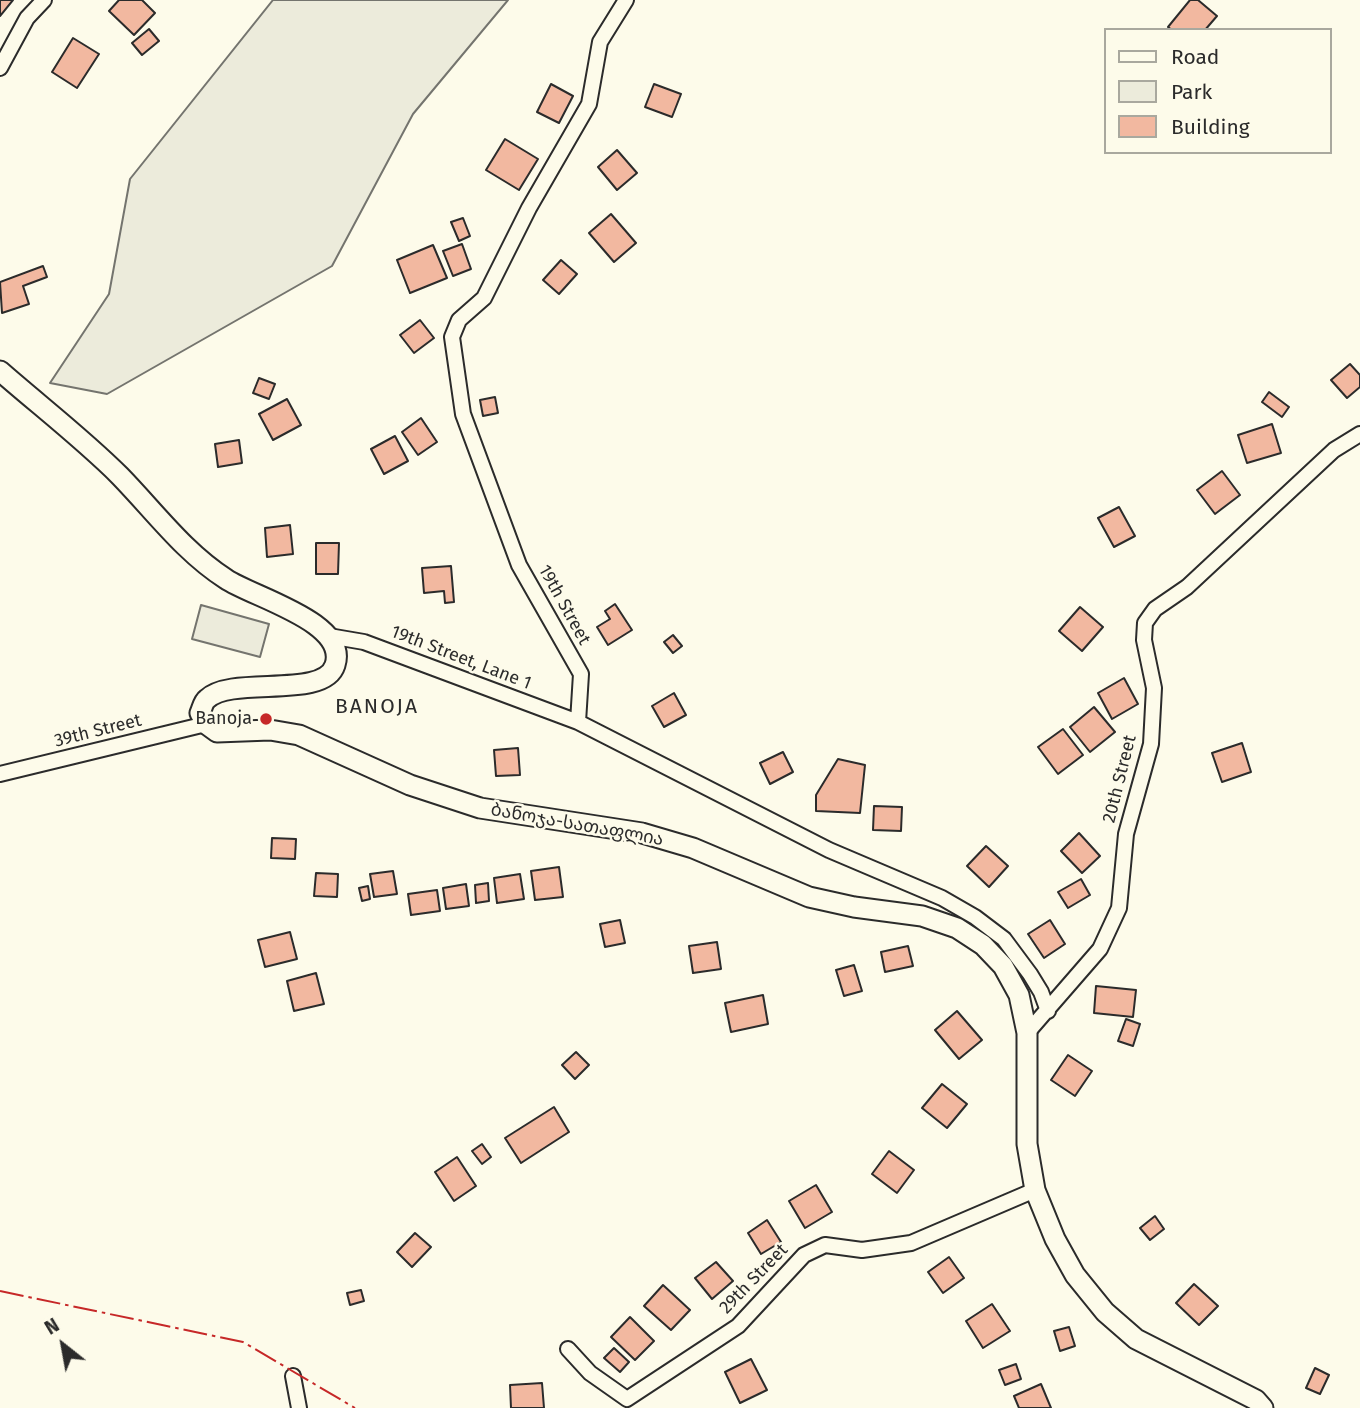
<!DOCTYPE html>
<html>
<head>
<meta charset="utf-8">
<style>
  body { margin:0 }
  #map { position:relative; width:1360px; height:1408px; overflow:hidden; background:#fdfbea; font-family:"Fira Sans",sans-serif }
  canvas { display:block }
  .legend { position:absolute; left:1104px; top:28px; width:228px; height:126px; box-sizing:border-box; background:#fdfbea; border:2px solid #a9a89e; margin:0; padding:9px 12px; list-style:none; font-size:21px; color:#2b2b2b }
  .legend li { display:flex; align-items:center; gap:14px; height:35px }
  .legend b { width:35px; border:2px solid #a9a89e }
  .north { position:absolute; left:28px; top:1310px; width:70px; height:70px; -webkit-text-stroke:5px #fdfbea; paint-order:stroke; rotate:329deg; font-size:19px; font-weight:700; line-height:28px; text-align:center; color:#2b2b2b }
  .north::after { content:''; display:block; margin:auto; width:24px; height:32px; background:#2b2b2b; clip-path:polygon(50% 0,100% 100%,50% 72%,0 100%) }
</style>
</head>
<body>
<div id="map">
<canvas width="1360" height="1408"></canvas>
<ul class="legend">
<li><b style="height:9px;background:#fdfbea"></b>Road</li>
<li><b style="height:19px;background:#ecebdb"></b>Park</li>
<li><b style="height:19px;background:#f2b8a0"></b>Building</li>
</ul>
<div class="north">N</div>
</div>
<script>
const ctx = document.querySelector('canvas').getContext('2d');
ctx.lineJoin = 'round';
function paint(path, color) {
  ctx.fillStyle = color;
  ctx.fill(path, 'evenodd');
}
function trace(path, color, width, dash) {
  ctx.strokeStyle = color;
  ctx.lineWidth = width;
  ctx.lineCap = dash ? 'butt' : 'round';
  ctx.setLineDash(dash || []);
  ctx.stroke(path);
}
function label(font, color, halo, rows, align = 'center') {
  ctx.font = font + ' "Fira Sans","Noto Sans Georgian",sans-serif';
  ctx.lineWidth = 5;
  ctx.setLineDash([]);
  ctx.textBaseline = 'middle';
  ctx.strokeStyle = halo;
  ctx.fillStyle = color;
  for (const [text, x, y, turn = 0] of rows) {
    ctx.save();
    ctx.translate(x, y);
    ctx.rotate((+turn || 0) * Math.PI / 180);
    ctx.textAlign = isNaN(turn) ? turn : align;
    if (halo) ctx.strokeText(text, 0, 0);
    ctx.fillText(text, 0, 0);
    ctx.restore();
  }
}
const green = new Path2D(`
  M273,0H508L413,114L332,266L107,394L50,383L109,294L130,179Z
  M201,605L269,624L260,657L192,639Z`);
paint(green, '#ecebdb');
trace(green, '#74746e', 2);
const building = new Path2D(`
  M0,0H13L0,16Z
  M119,0H142L155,13L134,35L109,11Z
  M1190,0H1198L1217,16L1205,30H1172L1168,27Z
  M149,29L159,41L142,55L132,43Z
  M73,38L99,54L77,88L52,72Z
  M551,84L573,96L559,123L537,112Z
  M654,84L681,94L672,117L645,107Z
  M505,139L538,159L519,190L486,170Z
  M617,150L637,173L617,190L598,167Z
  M611,214L636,243L614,262L589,233Z
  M463,218L470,236L459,241L451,222Z
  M462,244L471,269L453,276L443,251Z
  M433,245L447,278L410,293L397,260Z
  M561,260L577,274L559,294L543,280Z
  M43,266L47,277L23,286L29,304L2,313L0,282Z
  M420,320L434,338L414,353L400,335Z
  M1350,364L1360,375V387L1347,398L1331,380Z
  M259,378L275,384L269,399L253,393Z
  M1269,392L1289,407L1282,417L1262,402Z
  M495,397L498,413L483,416L480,400Z
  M287,399L301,425L273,440L259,414Z
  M421,418L437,442L418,455L402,432Z
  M1272,424L1281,453L1247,463L1238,435Z
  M395,436L408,461L384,474L371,449Z
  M239,440L242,463L218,467L215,444Z
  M1222,471L1240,495L1215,514L1197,490Z
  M1119,507L1135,536L1114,547L1098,518Z
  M290,525L293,554L267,557L265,528Z
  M316,543H339L338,574H316Z
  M451,566L454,602L445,603L444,591L424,593L422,568Z
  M615,604L632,630L608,645L597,627L610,619L605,611Z
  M1080,607L1103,627L1082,651L1059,631Z
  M673,635L682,646L673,653L664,642Z
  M1124,678L1138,704L1112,719L1098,693Z
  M674,693L686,715L664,727L652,706Z
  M1094,707L1115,732L1090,752L1070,727Z
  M1063,729L1083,755L1058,774L1038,747Z
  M1242,743L1251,772L1222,782L1212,753Z
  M518,748L520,775L496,776L494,750Z
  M783,752L793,772L770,784L760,763Z
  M838,759L865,765L860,813L816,811V795Z
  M874,806L902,807L901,831L873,830Z
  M1079,833L1100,856L1082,873L1061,851Z
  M272,838L296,839L295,859L271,858Z
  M986,846L1008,866L989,887L967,866Z
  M559,867L563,897L535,900L531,871Z
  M393,871L397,894L374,897L370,874Z
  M316,873L338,874L337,897L314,896Z
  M520,874L524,899L497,903L494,878Z
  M1081,879L1090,895L1068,908L1058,892Z
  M488,883L489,901L476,903L475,885Z
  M466,884L469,906L446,909L443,888Z
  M368,886L370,899L362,901L359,888Z
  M437,890L440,911L411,915L408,894Z
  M620,920L625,943L605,947L600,924Z
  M1050,920L1065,944L1044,958L1028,934Z
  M290,932L297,959L265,967L258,940Z
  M717,942L721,969L693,973L689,946Z
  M908,946L913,966L885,972L881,952Z
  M854,965L862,991L844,996L836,970Z
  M316,973L324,1004L294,1011L287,981Z
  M1096,986L1136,990L1133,1017L1094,1013Z
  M763,995L768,1024L731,1032L725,1003Z
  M957,1011L982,1040L959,1059L935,1030Z
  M1126,1019L1140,1024L1133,1046L1118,1041Z
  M576,1052L589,1065L575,1079L562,1065Z
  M1068,1055L1092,1071L1075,1096L1051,1080Z
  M942,1084L967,1104L947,1128L922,1108Z
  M554,1107L569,1132L521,1163L505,1138Z
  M482,1144L491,1157L482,1164L472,1151Z
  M889,1151L914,1170L897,1193L872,1174Z
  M457,1157L476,1186L454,1201L435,1172Z
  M816,1185L832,1212L805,1228L789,1201Z
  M1155,1216L1164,1229L1150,1240L1140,1228Z
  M767,1220L781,1242L761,1254L748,1233Z
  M415,1233L431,1247L412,1267L397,1252Z
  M949,1257L964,1278L943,1293L928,1272Z
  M716,1262L733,1281L712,1299L695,1278Z
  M1194,1284L1218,1306L1199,1325L1176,1303Z
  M663,1285L690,1310L671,1330L644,1306Z
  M361,1290L364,1301L350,1305L347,1293Z
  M992,1304L1010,1331L983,1348L966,1321Z
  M630,1317L654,1341L635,1360L611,1337Z
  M1069,1327L1075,1346L1060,1351L1054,1331Z
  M614,1348L629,1362L620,1372L604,1358Z
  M751,1359L767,1390L740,1403L725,1372Z
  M1016,1364L1021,1379L1005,1385L999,1370Z
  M1315,1368L1329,1375L1320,1394L1306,1388Z
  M542,1383L544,1408H511L510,1385Z
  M1041,1384L1051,1408H1019L1014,1396Z`);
paint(building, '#f2b8a0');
trace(building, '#2b2b2b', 2);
const street = new Path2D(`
  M626,0L600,42L589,104L529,208L484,298L459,320L452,337L463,414L519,565L581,674L578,722L829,850L942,898L975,917L1004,939L1030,974L1041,992L1048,1011
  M0,68L27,18L44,0
  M329,636L364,642L578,722
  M0,774L206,724
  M1027,1033L1100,949L1119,908L1126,834L1151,744L1154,688L1144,640L1145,623L1155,609L1187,587L1334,450L1360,434
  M568,1349L590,1373L627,1399L738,1326L804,1255L825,1245L862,1250L911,1243L1035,1190
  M293,1376L299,1408`);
const secondary = new Path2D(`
  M0,371C40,406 83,439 120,476C155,512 184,552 226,579C252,597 349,622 335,665C324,700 232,675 207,699C203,702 202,709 200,713L206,724L217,732L270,730L299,735L410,785L480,808L642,833L693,848L809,897L854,907L922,916L957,928L983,945L1003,966L1019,995L1027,1033V1144L1035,1190L1055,1239L1075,1275L1105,1312L1136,1339L1256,1400L1263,1408`);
trace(street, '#2b2b2b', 18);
trace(secondary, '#2b2b2b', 23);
trace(street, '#fdfbea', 14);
trace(secondary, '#fdfbea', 19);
trace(new Path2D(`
  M0,1291L243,1342L355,1408`), '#c62828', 2, [24, 5, 3.5, 5]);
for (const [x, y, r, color] of [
  [266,719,7,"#c62828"]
]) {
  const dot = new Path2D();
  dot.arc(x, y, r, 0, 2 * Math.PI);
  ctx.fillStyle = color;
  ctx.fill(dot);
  trace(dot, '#fdfbea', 2.5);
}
label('18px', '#2b2b2b', '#fdfbea', [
  ["19th Street",564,605,61],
  ["19th Street, Lane 1",461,658,21],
  ["39th Street",98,731,-14],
  ["20th Street",1120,779,-76],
  ["ბანოჯა-სათაფლია",577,825,10],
  ["29th Street",754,1279,-46]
]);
label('18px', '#2b2b2b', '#fdfbea', [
  ["Banoja",252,719]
], 'right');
ctx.letterSpacing = '2px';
label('21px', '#2b2b2b', '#fdfbea', [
  ["BANOJA",377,707]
]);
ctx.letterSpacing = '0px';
</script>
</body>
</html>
